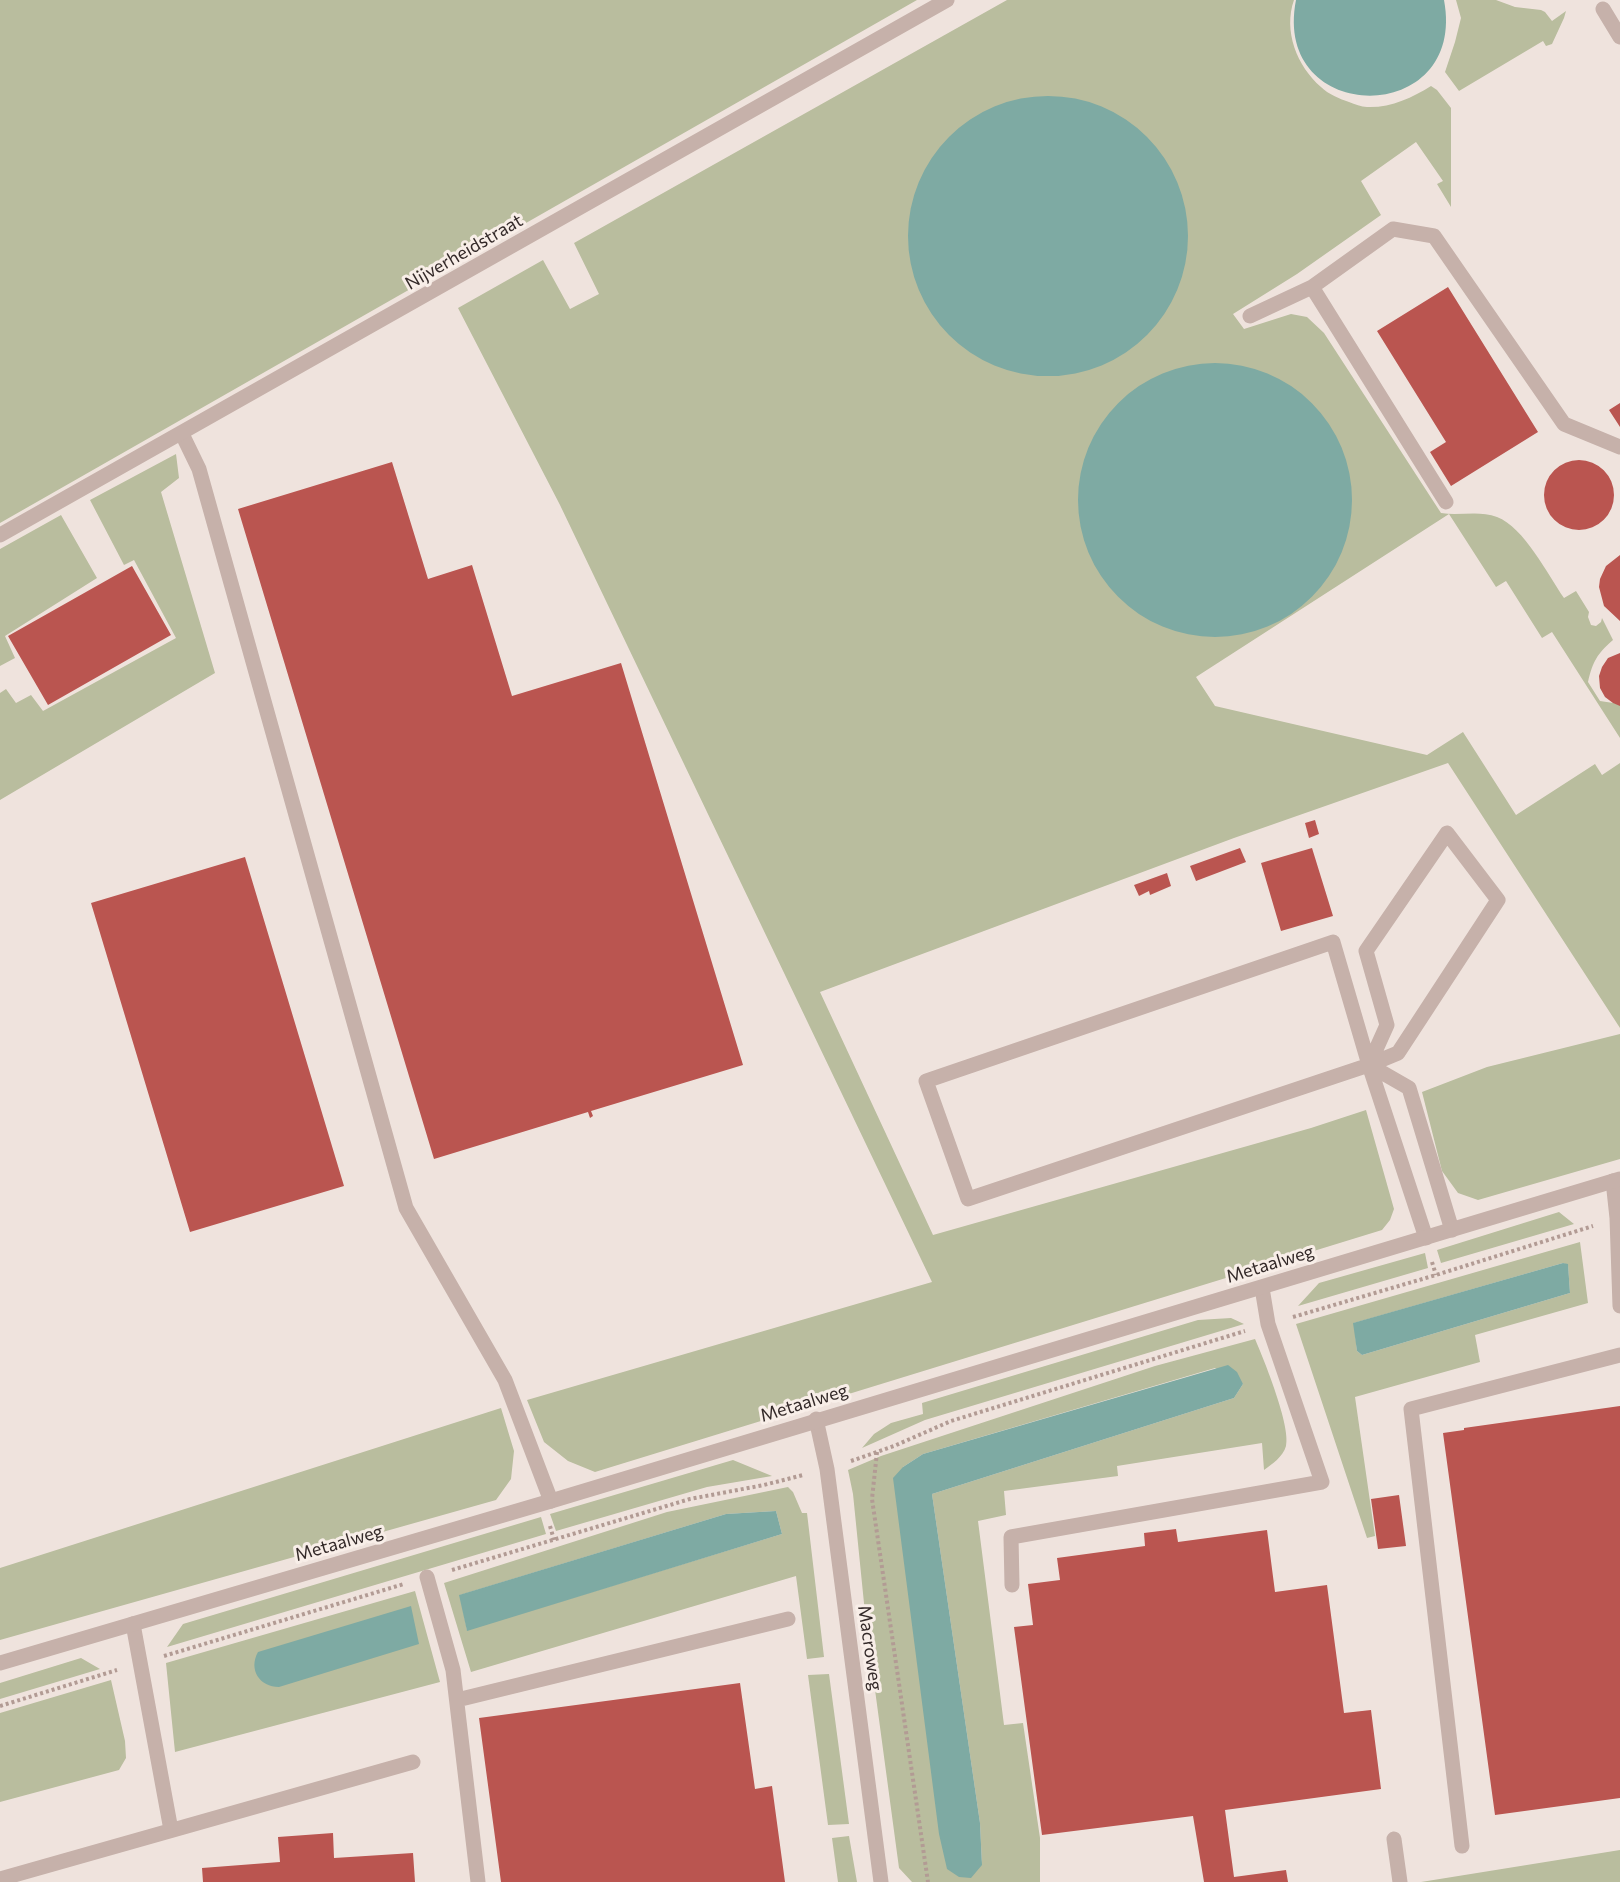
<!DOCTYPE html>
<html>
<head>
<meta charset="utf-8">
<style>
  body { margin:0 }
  canvas { display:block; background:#efe3dd }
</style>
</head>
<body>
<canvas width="1620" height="1882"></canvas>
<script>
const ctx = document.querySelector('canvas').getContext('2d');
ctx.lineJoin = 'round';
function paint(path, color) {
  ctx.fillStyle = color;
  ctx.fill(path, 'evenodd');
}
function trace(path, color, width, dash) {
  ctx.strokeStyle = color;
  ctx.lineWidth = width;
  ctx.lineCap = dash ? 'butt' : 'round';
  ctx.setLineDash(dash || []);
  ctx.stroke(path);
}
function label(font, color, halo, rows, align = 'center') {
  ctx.font = font + ' Commissioner,sans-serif';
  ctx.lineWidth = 6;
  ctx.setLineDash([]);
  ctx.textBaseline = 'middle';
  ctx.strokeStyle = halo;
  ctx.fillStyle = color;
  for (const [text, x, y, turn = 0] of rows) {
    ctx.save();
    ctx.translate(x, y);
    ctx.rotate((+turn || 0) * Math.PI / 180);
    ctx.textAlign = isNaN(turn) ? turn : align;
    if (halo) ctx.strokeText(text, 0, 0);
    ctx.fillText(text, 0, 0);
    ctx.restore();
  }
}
paint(new Path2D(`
  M0,0H917L0,523Z
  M1007,0H1294C1283,31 1297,66 1321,87C1328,94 1340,99 1349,102C1355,104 1361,107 1367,107C1390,108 1412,98 1431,86L1437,90L1451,108V207L1437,184L1443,181L1416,142L1361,181L1381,215L1297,274L1233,314L1244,329L1291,314L1307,317L1324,333L1441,513C1460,516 1479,510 1497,517C1524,527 1548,575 1564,598L1576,591L1589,612L1588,617L1591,625L1596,626L1601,622L1602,618L1613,640C1597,654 1593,661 1588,682L1600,701L1620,704V738L1552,632L1542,638L1506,581L1496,587L1449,514L1196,677L1215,706L1427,755L1463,732L1516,815L1595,764L1602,775L1620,763V1028L1448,763L1234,838L820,992L933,1235L1311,1128L1366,1110L1394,1209L1390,1220L1382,1230L595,1472L568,1461L544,1442L527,1400L932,1282L560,505L458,308L543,260L570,309L599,294L574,243Z
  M1456,0H1496L1515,7L1541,10L1545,12L1552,21L1566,11L1564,18L1552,44L1546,46L1543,41L1459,91L1445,72L1455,42L1461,18Z
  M176,454L179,478L161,492L215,673L0,800V693L6,689L16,703L31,695L43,711L176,638L134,560L124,565L90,500Z
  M61,515L97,578L5,636L15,658L0,666V549Z
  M1620,1034V1159L1478,1200L1458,1193L1442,1171L1422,1092L1487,1067Z
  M1559,1212L1574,1224L1441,1263L1437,1250Z
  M1580,1242L1588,1303L1475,1335L1480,1362L1355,1397L1375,1536L1367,1538L1296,1324ZM1563,1263L1568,1265L1570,1293L1362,1355L1357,1351L1354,1323Z
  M1425,1253L1428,1268L1298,1306L1319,1283Z
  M1231,1318L1244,1324L925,1420L862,1448L874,1434L891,1423L923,1414L922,1403L1198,1320Z
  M1255,1339C1264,1360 1291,1426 1286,1446C1283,1457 1272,1464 1264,1470L1262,1443L1117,1466L1118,1476L1004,1491L1006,1515L978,1521L1004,1725L1023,1723L1040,1838V1882H912L899,1868L866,1623L853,1494L848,1470L881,1456L1155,1366ZM1215,1368L1243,1384L1234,1398L932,1494L980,1823L982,1865L903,1467L923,1454Z
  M501,1408L514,1451L511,1479L496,1500L0,1640V1568Z
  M733,1460L772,1476L707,1487L556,1531L550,1514Z
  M788,1487L793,1492L802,1513H807L824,1657L807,1659L796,1576L471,1672L444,1583L667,1512ZM776,1511L782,1534L467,1630L460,1595L726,1514Z
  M541,1517L546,1534L167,1647L183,1624Z
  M415,1591L440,1682L175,1752L166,1663Z
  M81,1658L100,1669L0,1699V1683Z
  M829,1674L849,1824L828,1825L808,1675Z
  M111,1680L125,1741L126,1758L119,1770L0,1802V1713Z
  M849,1836L857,1882H838L832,1838Z
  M1620,1850V1882H1421Z`), '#b9bd9e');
paint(new Path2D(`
  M1296,0H1444C1468,128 1271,127 1296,0Z
  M908 236a140 140 0 1 1 280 0a140 140 0 1 1-280 0Z
  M1078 500a137 137 0 1 1 274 0a137 137 0 1 1-274 0Z
  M1563,1263L1568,1264L1570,1293L1362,1355L1357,1351L1353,1323Z
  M1228,1365L1237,1372L1243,1384L1234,1398L932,1494L980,1823L982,1865L971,1878L959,1877L947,1869L939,1834L893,1478L903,1467L923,1454Z
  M776,1511L782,1534L467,1631L459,1595L726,1514Z
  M411,1606L419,1644L279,1687C260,1687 248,1670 258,1652Z`), '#7eaaa3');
paint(new Path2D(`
  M1448,287L1538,432L1451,486L1430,452L1446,442L1377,331Z
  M1620,403V427L1609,410Z
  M1544 495a35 35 0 1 1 70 0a35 35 0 1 1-70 0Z
  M392,462L428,579L472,565L512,696L621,663L743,1065L591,1111L593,1116L590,1118L588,1112L434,1159L238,509Z
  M1620,555V621L1604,606L1599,587L1600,579L1606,566Z
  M132,566L171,635L48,705L8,636Z
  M1620,653V706L1613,703L1605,697L1600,688L1599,676L1602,667L1608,658Z
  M1315,820L1319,834L1309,838L1305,823Z
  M1240,848L1246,862L1196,881L1190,866Z
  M1312,848L1333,916L1281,931L1261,863Z
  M245,857L344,1186L190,1232L91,903Z
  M1167,873L1171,886L1150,895L1149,891L1139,896L1134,885Z
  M1620,1406V1798L1495,1815L1443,1433L1464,1430V1428Z
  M1399,1495L1406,1546L1378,1549L1371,1499Z
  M1176,1529L1178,1542L1267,1530L1275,1592L1327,1585L1344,1713L1371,1710L1381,1789L1225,1810L1234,1877L1286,1870L1288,1882H1204L1193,1816L1042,1835L1014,1627L1033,1625L1028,1584L1060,1580L1057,1558L1145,1546L1144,1533Z
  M740,1683L755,1789L772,1786L785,1882H501L479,1718Z
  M333,1833L334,1858L413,1853L415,1882H203L202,1868L280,1862L278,1837Z`), '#ba5550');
trace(new Path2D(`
  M1432,1262L1436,1275
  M1293,1317L1436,1275L1593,1226
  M877,1452L872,1499L928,1882
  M851,1461L894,1446L951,1421L1245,1331
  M550,1526L554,1540
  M452,1570L690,1499L764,1485L803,1475
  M164,1656L404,1584
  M0,1706L117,1670`), '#b29b94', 4, [3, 3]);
trace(new Path2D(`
  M1603,9L1620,37
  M1250,316L1312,287
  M182,434L199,469L406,1208L505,1380L551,1501
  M1446,502L1312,287L1393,229L1434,236L1564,424L1620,447
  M1333,942L1369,1065L968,1199L926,1081Z
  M1369,1065L1398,1053L1498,900L1447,833L1366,951L1387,1025L1369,1065L1426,1238
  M1369,1065L1409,1088L1452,1230
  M1613,1181L1617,1218L1620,1306
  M427,1577L453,1670L478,1882
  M1012,1585L1011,1537L1322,1482L1268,1324L1262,1288
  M133,1624L171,1830
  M457,1700L788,1619
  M1394,1839L1400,1882
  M1462,1846L1411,1409L1620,1355
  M0,1879L413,1762`), '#c6b1aa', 15);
trace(new Path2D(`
  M0,535L947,0
  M816,1419L827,1469L881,1882`), '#c6b1aa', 15);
trace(new Path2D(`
  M0,1663L551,1501L1620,1179`), '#c6b1aa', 15);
label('18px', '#342a29', '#f8eee8', [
  ["Nijverheidstraat",464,252,-30],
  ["Metaalweg",1270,1264,-17],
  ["Metaalweg",804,1403,-17],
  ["Metaalweg",339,1543,-16],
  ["Macroweg",870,1648,82]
]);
</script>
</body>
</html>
